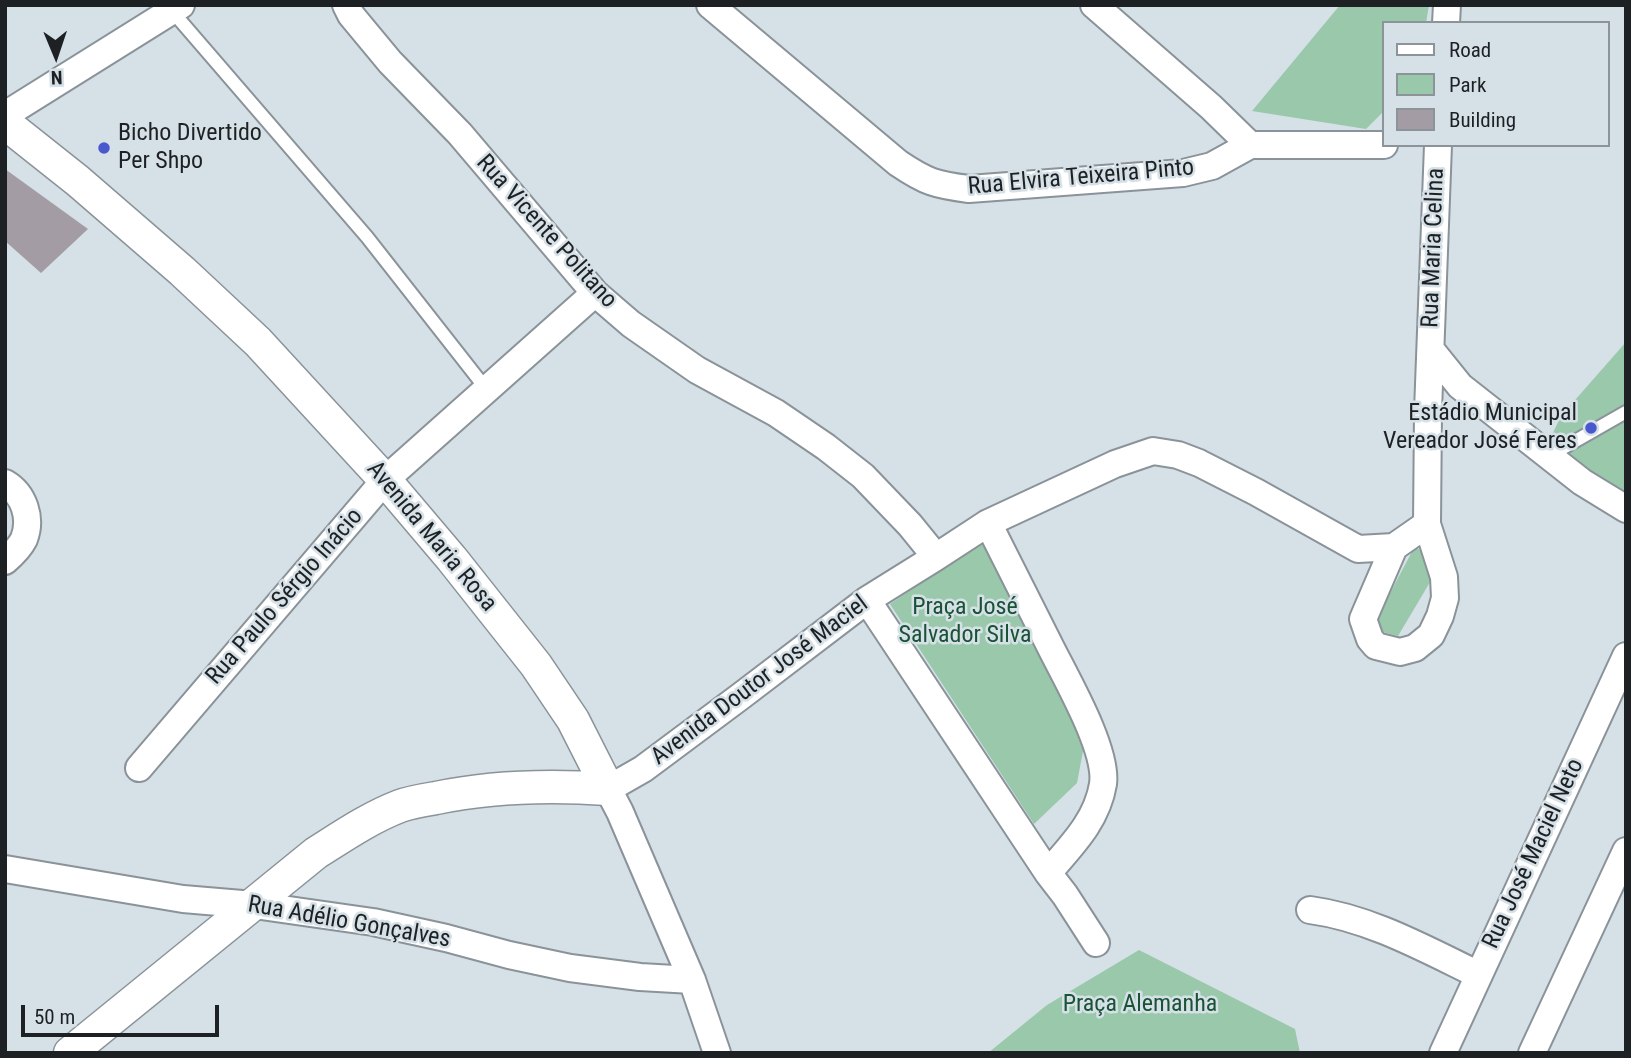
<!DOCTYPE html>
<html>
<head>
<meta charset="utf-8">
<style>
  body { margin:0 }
  #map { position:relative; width:1631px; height:1058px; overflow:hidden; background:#d6e0e7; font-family:"Roboto Condensed",sans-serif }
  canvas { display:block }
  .frame { position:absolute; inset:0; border:7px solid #1d2123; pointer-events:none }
  .legend { position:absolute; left:1382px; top:21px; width:228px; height:126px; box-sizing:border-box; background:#d6e0e7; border:2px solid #8c9499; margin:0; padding:9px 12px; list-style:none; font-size:21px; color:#1d2123 }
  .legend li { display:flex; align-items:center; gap:14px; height:35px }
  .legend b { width:35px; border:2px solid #8c9499 }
  .north { position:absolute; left:21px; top:21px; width:70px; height:70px; -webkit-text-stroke:5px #d6e0e7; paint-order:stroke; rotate:178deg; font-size:19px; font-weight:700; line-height:28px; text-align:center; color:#1d2123 }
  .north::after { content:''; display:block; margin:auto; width:24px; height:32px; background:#1d2123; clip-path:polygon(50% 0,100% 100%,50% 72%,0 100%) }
  .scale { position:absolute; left:21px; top:1005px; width:198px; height:32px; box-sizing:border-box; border:4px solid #1d2123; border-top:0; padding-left:9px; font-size:21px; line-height:24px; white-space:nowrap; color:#1d2123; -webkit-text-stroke:5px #d6e0e7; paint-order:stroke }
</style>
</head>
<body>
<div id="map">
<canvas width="1631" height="1058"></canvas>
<div class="frame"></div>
<ul class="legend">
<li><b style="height:9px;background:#fff"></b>Road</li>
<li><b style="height:19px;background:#99c8ab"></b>Park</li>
<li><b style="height:19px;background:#a49ca4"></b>Building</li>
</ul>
<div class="north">N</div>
<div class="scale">50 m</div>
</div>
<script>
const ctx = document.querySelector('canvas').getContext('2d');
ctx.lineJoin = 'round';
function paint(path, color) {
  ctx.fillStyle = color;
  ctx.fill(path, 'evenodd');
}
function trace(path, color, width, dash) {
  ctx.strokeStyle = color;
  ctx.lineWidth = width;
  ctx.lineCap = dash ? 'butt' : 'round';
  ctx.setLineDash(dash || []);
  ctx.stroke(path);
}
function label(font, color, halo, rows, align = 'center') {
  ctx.font = font + ' "Roboto Condensed",sans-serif';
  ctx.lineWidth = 5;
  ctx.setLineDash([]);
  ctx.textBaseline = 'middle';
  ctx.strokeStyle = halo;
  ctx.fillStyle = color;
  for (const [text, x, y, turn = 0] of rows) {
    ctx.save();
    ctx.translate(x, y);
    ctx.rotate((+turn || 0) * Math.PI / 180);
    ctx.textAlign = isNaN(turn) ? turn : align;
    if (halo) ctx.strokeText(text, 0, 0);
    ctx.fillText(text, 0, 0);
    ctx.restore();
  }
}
paint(new Path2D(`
  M1340,5H1429L1426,23H1384V111L1366,129L1252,111Z
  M1626,342V502L1550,439L1561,416Z
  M982,542L1086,735L1077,783L1034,824L890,604Z
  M1415,546L1439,567L1398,636L1371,629Z
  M1139,950L1295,1029L1300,1053H988L1047,1005Z`), '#99c8ab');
paint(new Path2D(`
  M5,169L88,229L41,273L5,241Z`), '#a49ca4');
const service = new Path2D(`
  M172,11L367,237L487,390
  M1549,456L1626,412`);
const minor = new Path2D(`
  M346,5L351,15L390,62L460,134L595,293L631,324L697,370L776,413L826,447L863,476L910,525L936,557
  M710,5L898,163C926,182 936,185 969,189L1183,173L1212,166L1250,145H1384
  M1094,5L1211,107L1250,145
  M1446,23L1447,5
  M5,115L181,5
  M1431,350L1460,386L1582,482L1626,509
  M5,483C24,494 32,518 24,539C20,547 12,555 5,561
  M988,523C1008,562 1028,602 1048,642C1064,675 1108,749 1103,784C1097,821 1071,846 1048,873
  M1394,547L1363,619L1370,639L1376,646L1400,652L1415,648L1431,635L1440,616L1445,598L1444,577L1427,524
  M867,600L1048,873L1065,895L1096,943
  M139,768L385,480L595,293
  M5,869L183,899L254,905L373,922L446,938L509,955L570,968L640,977L692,980
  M1310,910C1370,918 1425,949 1479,975
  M717,1053L692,980L620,812L608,789L643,769L741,696L867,600L936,557L988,523L1115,464L1153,451L1178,455L1199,463L1256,492L1358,549L1394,547L1427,524L1428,411L1438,145
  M1443,1053L1626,656
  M1532,1053L1626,851`);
const tertiary = new Path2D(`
  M5,123L78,181L182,271L258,342L385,480L452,559L536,665L573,720L608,789
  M70,1053L316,853C343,836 369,818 400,806C411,802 424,800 436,798C493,786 550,785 608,789`);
trace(service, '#8a9399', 16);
trace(minor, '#8a9399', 30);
trace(tertiary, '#8a9399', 35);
trace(service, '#fff', 12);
trace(minor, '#fff', 26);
trace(tertiary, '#fff', 32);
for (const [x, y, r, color] of [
  [104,148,7,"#4859cd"],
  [1591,428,7,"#4859cd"]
]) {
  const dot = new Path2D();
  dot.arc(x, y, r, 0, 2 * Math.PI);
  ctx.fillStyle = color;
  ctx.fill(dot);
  trace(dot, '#d6e0e7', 2.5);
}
label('24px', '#1d2123', '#d6e0e7', [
  ["Bicho Divertido",118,134],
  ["Per Shpo",118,162],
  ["Estádio Municipal",1577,414,"right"],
  ["Vereador José Feres",1577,442,"right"]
], 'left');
label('24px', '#1d2123', '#d6e0e7', [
  ["Rua Elvira Teixeira Pinto",1081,178,-5],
  ["Rua Vicente Politano",546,232,48],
  ["Rua Maria Celina",1434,248,-88],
  ["Avenida Maria Rosa",431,537,50],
  ["Rua Paulo Sérgio Inácio",285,597,-49],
  ["Avenida Doutor José Maciel",760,681,-37],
  ["Rua José Maciel Neto",1534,854,-65],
  ["Rua Adélio Gonçalves",349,923,10]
]);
label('24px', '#1a5235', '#d6e0e7', [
  ["Praça José",965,608],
  ["Salvador Silva",965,636],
  ["Praça Alemanha",1140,1005]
]);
</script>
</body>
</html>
